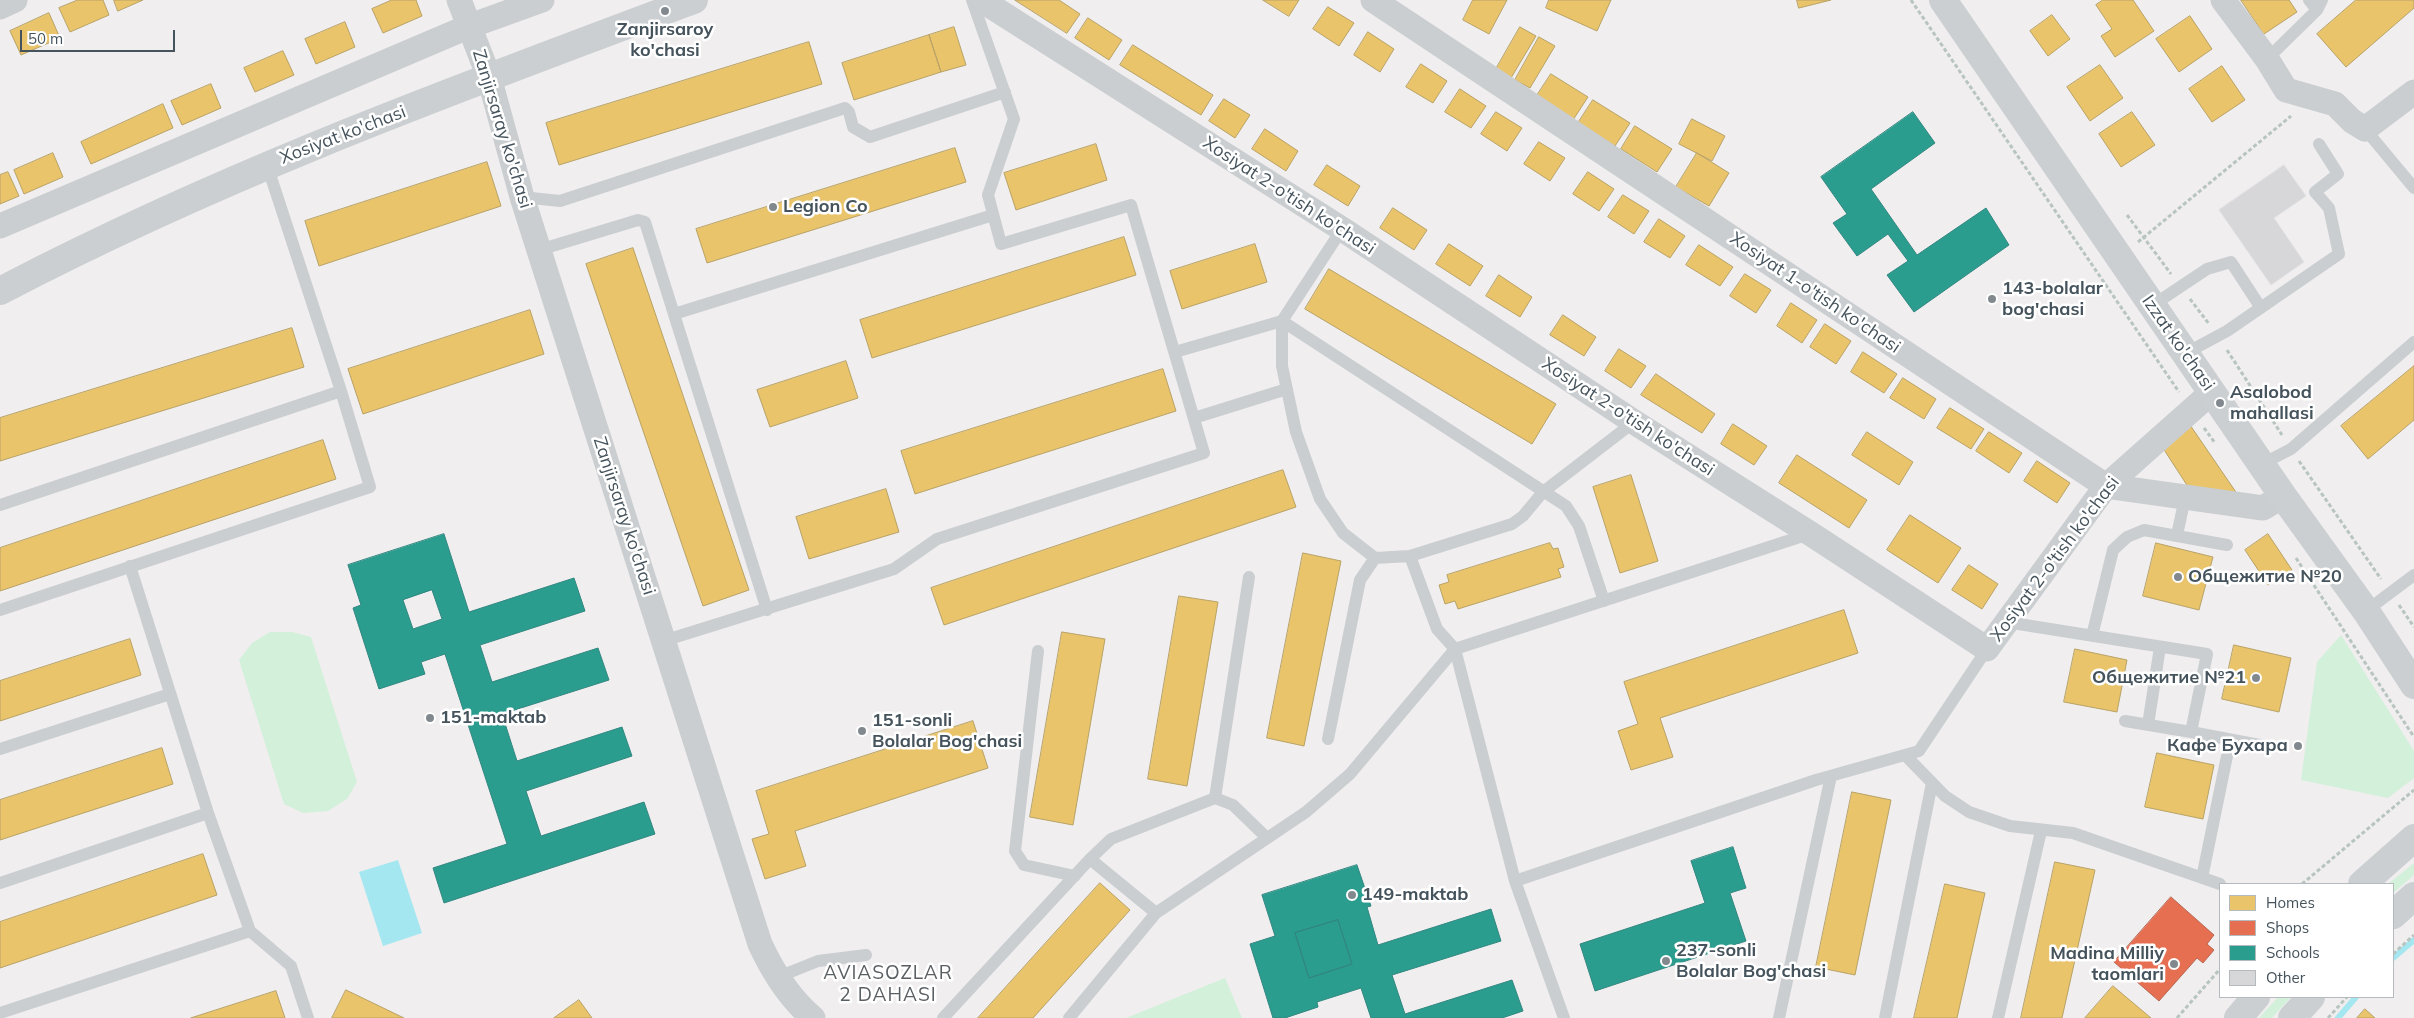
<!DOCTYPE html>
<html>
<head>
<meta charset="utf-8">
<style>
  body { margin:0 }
  #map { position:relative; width:2414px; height:1018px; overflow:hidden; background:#f0eeef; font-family:Mulish,sans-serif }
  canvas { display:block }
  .legend { position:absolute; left:2219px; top:883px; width:175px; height:115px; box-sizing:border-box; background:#fff; border:1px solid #b5babe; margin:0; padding:6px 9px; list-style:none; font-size:15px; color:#45535c }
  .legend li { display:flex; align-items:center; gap:10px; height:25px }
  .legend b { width:25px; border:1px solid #b5babe }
  .scale { position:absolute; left:20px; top:30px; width:155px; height:22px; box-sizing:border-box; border:2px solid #45535c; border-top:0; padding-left:6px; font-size:15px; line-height:18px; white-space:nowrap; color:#45535c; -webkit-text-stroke:4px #fff; paint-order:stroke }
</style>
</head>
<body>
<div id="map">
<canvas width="2414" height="1018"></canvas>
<ul class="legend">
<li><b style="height:14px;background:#e9c46a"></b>Homes</li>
<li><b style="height:14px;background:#e76f51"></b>Shops</li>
<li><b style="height:14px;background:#2a9d8f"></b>Schools</li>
<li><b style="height:14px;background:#d7d7d9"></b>Other</li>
</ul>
<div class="scale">50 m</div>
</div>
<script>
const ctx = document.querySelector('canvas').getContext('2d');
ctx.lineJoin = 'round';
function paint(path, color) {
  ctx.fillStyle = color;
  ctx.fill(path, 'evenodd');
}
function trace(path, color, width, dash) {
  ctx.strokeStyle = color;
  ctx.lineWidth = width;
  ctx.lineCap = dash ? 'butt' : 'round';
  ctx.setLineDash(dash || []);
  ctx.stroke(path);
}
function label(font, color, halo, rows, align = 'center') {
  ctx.font = font + ' Mulish,sans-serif';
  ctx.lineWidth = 5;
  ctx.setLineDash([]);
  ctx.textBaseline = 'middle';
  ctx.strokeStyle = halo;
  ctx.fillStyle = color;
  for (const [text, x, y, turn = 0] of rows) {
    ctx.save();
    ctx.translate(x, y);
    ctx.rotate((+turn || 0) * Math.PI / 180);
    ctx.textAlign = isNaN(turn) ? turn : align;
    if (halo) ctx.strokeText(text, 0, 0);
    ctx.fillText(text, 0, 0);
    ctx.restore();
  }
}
paint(new Path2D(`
  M270,632H292L311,637L357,782L347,799L328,811L303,813L284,804L239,660L252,643Z
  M2341,635L2414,751V778L2388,798L2301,780L2317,662Z
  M2414,863V875L2393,893V884H2388Z
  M1225,978L1242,1018H1126Z
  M2278,997H2291L2272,1018H2259Z`), '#d2f0da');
paint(new Path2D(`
  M398,860L422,933L383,946L359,872Z`), '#a5e7f0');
const homes = new Path2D(`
  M78,0H103L109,15L70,32L59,8Z
  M114,0H143L118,11Z
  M392,0H416L422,16L383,33L372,9Z
  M1015,0H1059L1080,14L1067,33Z
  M1263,0H1299L1289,16Z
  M1473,0H1507L1489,34L1463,20Z
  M1549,0H1611L1597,31L1546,8Z
  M1797,0H1831L1799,8Z
  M2103,0H2133L2154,31L2115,57L2101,36L2112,29L2096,5Z
  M2241,0H2289L2297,12L2264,34Z
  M2356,0H2414V8L2346,67L2317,34Z
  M1328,7L1354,23L1339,46L1313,29Z
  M49,13L60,38L21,55L10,31Z
  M2052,15L2070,39L2048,56L2030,31Z
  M2190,16L2212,49L2179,72L2156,39Z
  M1088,18L1122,40L1109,60L1075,38Z
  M345,22L355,47L316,64L305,39Z
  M954,27L966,65L941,72L929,35Z
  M1520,27L1536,36L1511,78L1496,69Z
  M1368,32L1394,49L1380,72L1354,55Z
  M929,35L941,72L854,100L842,63Z
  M1539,37L1555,46L1530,88L1515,80Z
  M809,42L822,84L559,165L546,123Z
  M1133,45L1213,95L1201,115L1120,65Z
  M283,51L294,75L255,92L244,68Z
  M1421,64L1447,81L1433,103L1406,87Z
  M2100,65L2123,98L2090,121L2067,87Z
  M2222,66L2245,100L2212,122L2189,89Z
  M1551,74L1588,97L1573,120L1536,97Z
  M211,84L221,108L182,125L171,101Z
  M1460,89L1486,106L1471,128L1445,112Z
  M1224,99L1250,115L1235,138L1209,121Z
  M1593,100L1630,123L1615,146L1578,123Z
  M163,104L173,128L91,164L81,142Z
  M1496,112L1522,128L1507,151L1481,134Z
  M2132,112L2155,145L2121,167L2099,134Z
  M1692,119L1725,136L1712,161L1679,144Z
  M1635,126L1672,149L1657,172L1621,149Z
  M1265,129L1298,151L1286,171L1252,149Z
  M1539,142L1565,158L1550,181L1524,164Z
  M1096,144L1107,180L1016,210L1004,173Z
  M955,148L966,182L707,263L696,229Z
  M53,153L63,177L24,194L14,170Z
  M1697,153L1729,173L1709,206L1676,187Z
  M487,162L501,206L319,266L305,221Z
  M1327,165L1360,186L1348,206L1314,185Z
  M8,172L19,196L0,204V175Z
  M1588,172L1614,189L1599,211L1573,194Z
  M1623,195L1649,211L1634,234L1608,217Z
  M1393,208L1427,230L1414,250L1380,228Z
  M1659,219L1685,236L1670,258L1644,242Z
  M1124,237L1136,275L872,358L860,320Z
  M1255,244L1267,282L1182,309L1170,271Z
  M1449,244L1483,266L1470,286L1436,264Z
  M1699,245L1733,267L1720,286L1686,265Z
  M633,248L749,590L703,606L586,264Z
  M1329,269L1556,404L1532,444L1305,309Z
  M1745,274L1771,290L1756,313L1730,296Z
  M1499,275L1532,297L1520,317L1486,296Z
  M1791,303L1817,320L1802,343L1777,326Z
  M530,310L544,354L363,414L348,369Z
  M1563,315L1596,337L1584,356L1550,335Z
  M1825,324L1851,341L1836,364L1810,347Z
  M292,328L304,367L0,461V418Z
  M1619,349L1646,366L1631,388L1605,371Z
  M1863,352L1897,374L1884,393L1851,372Z
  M846,361L858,398L770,427L757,390Z
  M2414,366V420L2368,459L2341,426Z
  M1163,369L1176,411L915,494L901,451Z
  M1656,374L1715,414L1702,433L1641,395Z
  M1903,378L1936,399L1924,419L1890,398Z
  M1950,408L1984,429L1971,449L1937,428Z
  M2188,422L2240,498L2194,496L2159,442Z
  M1733,424L1767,446L1754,465L1721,444Z
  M1867,432L1913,462L1899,485L1852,455Z
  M1989,432L2022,453L2009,473L1976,451Z
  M323,440L336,479L0,591V548Z
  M1797,455L1867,500L1849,528L1779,483Z
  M2037,461L2070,483L2057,503L2024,481Z
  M1283,470L1296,507L944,625L931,588Z
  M1631,475L1658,561L1620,573L1593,487Z
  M886,489L899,532L809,559L796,517Z
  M1910,515L1961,548L1938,583L1887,550Z
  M2268,534L2292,570L2268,585L2245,550Z
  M1550,543L1553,549L1558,548L1564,567L1558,569L1561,577L1458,609L1455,601L1445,604L1439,585L1449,582L1447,575Z
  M2156,543L2213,557L2199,610L2143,596Z
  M1303,553L1341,561L1304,746L1267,738Z
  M1969,565L1998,584L1982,609L1952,590Z
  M1179,596L1218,602L1187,786L1148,779Z
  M1844,610L1858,653L1660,718L1673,757L1631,770L1618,731L1638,724L1624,682Z
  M1062,632L1105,639L1073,825L1030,817Z
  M130,639L141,675L0,721V681Z
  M2234,645L2291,658L2279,712L2222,699Z
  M2075,649L2127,660L2117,712L2064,702Z
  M973,721L988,768L795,831L806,866L765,879L752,839L769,834L756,791Z
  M162,748L173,784L0,840V800Z
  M2157,753L2214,765L2203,819L2145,807Z
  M1852,792L1891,800L1855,975L1816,967Z
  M203,854L217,895L0,968V922Z
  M2055,862L2095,870L2062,1018H2021Z
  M1100,883L1130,910L1033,1018H978Z
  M1945,884L1985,893L1957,1018H1914Z
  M2113,986L2151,1018H2085Z
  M346,990L404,1018H332Z
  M276,991L285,1018H191Z
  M579,1000L592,1018H554Z
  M2365,1009L2375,1018H2357Z`);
paint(homes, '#e9c46a');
trace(homes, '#b8a266', 1);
const shops = new Path2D(`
  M2171,897L2214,935L2207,944L2214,950L2203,963L2197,958L2159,1001L2114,962Z`);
paint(shops, '#e76f51');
trace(shops, '#b66754', 1);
const schools = new Path2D(`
  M1913,112L1935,143L1871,189L1917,255L1986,208L2009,245L1914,312L1887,275L1908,261L1888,234L1857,256L1833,223L1847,214L1821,177Z
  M444,534L469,612L574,578L585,611L480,645L492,682L598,648L609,680L502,714L517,761L622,727L632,756L526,791L541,836L644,802L655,834L444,903L433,868L507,844L445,654L421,662L425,674L379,689L353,608L361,605L348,565ZM432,590L442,619L413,629L403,600Z
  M1733,847L1746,888L1730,893L1746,941L1595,991L1580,944L1705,903L1691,861Z
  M1357,865L1371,906L1367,907L1378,945L1491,909L1501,941L1392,975L1405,1014L1512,980L1523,1011L1502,1018H1371L1361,988L1317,1002L1318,1007L1285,1018H1273L1250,944L1275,936L1262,895ZM1338,920L1352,964L1309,978L1295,933Z
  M1338,920L1352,964L1309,978L1295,933Z`);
paint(schools, '#2a9d8f');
trace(schools, '#328780', 1);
trace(new Path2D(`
  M2393,958L2414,940
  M2338,1018L2356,997`), '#a5e7f0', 6);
const building = new Path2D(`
  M2284,165L2306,196L2274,218L2304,262L2271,285L2219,210Z`);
paint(building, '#d7d7d9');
trace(building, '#e1e0e2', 1);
trace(new Path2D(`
  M1911,0L2179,392
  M2127,215L2171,274
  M2138,242L2291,116
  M2190,299L2209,324
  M2227,350L2282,435
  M2204,428L2215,443
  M2299,461L2381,579
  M2296,558L2414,737
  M2399,605L2414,627
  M2302,884L2414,790
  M2393,954L2414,935
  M2177,1018L2220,969
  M2328,1018L2347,997`), '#b7c4bf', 3, [4, 2.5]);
trace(new Path2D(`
  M2309,0L2317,10
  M2267,59L2317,10L2322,0
  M2365,129L2414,188
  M522,197L560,201L845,108L849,112L853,127L870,137L1005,92
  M1342,229L1282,321V366L1296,432L1320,499L1343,533L1375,558
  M539,250L638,220L645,222L767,610
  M2153,305L2207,269L2231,262L2261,308
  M674,314L993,215
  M1175,352L1282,321L1566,506L1579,526L1604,601
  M2186,353L2227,331L2339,254L2329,208L2315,192L2338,174L2319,144
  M1194,418L1287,389
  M2262,464L2291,449L2414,342
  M0,505L341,391L267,165
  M2177,535L2185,498
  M130,566L208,813L250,931L291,966L308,1018
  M0,610L370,487L341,391
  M2366,611L2414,575
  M2006,622L2207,654L2191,732L2270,747
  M2092,636L2113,550L2127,537L2144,530L2227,545
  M663,641L894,569L937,539L1204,453L1131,205L1001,244L988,195L1014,119L972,0
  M1038,651L1015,851L1024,865L1075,876
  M2125,721L2191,732
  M2148,725L2160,647
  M1328,739L1360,580L1375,558L1410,556
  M0,749L170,694
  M1905,755L1945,796L1969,812L2010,826L2073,833L2220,884
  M1215,798L1249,577
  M1090,859L1111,839L1215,798L1233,805L1267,838
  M2202,878L2227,756
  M1515,881L1816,780L1919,751L1987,649
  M0,883L208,813
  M778,977L818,961L866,955
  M0,1013L250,931
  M943,1018L1090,859L1156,913
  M1069,1018L1156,913L1306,812L1350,774L1455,649L1437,629L1410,556L1512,524L1523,516L1543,492L1634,422
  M1564,1018L1515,881L1455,649L1809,534
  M1779,1018L1831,776
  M1885,1018L1932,783
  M1998,1018L2041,831`), '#caced0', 12);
trace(new Path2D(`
  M459,0L489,77L522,197L760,944C773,972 789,998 813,1018
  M981,0L1342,229L1634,422L1811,534L1987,649L2106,486L2212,392
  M1373,0L2106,486L2263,508L2283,496
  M2223,0L2267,59L2286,90L2335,104L2352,121L2365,129L2414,92
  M0,7L15,0
  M0,226L470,26L542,0`), '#caced0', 25);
trace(new Path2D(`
  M1943,0L2283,496L2366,611L2414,685
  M0,291C223,174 459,88 694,0
  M2362,884L2414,838
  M2393,915L2414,896
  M2238,1018L2256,997
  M2292,1018L2311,997`), '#cbcfd1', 28);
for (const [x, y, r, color] of [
  [665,11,5,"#81898f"],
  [773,207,5,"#81898f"],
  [1992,299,5,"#81898f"],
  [2220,403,5,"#81898f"],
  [2178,577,5,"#81898f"],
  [2256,678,5,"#81898f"],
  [430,718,5,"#81898f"],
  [862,731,5,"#81898f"],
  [2298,746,5,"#81898f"],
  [1352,895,5,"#81898f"],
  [1666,961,5,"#81898f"],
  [2174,964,5,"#81898f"]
]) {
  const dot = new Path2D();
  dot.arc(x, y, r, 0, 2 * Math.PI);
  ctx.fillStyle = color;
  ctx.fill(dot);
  trace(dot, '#fff', 2);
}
label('bold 18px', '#45535c', '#fff', [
  ["Zanjirsaroy",665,30,"center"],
  ["ko'chasi",665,51,"center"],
  ["Legion Co",783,207],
  ["143-bolalar",2002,289],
  ["bog'chasi",2002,310],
  ["Asalobod",2230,393],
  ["mahallasi",2230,414],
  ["Общежитие №20",2188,577],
  ["Общежитие №21",2246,678,"right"],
  ["151-maktab",440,718],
  ["151-sonli",872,721],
  ["Bolalar Bog'chasi",872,742],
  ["Кафе Бухара",2288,746,"right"],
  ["149-maktab",1362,895],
  ["237-sonli",1676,951],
  ["Bolalar Bog'chasi",1676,972],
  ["Madina Milliy",2164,954,"right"],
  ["taomlari",2164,975,"right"]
], 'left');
label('18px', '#45535c', '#fff', [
  ["Zanjirsaray ko'chasi",502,129,73],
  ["Xosiyat ko'chasi",343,135,-21],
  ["Xosiyat 2-o'tish ko'chasi",1289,196,33],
  ["Xosiyat 1-o'tish ko'chasi",1815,293,34],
  ["Izzat ko'chasi",2178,343,55],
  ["Xosiyat 2-o'tish ko'chasi",1628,417,33],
  ["Zanjirsaray ko'chasi",624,516,72],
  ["Xosiyat 2-o'tish ko'chasi",2055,559,-53]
]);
ctx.letterSpacing = '1px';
label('19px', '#5a5f63', '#fff', [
  ["AVIASOZLAR",888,973],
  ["2 DAHASI",888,995]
]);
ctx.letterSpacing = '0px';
</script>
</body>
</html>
